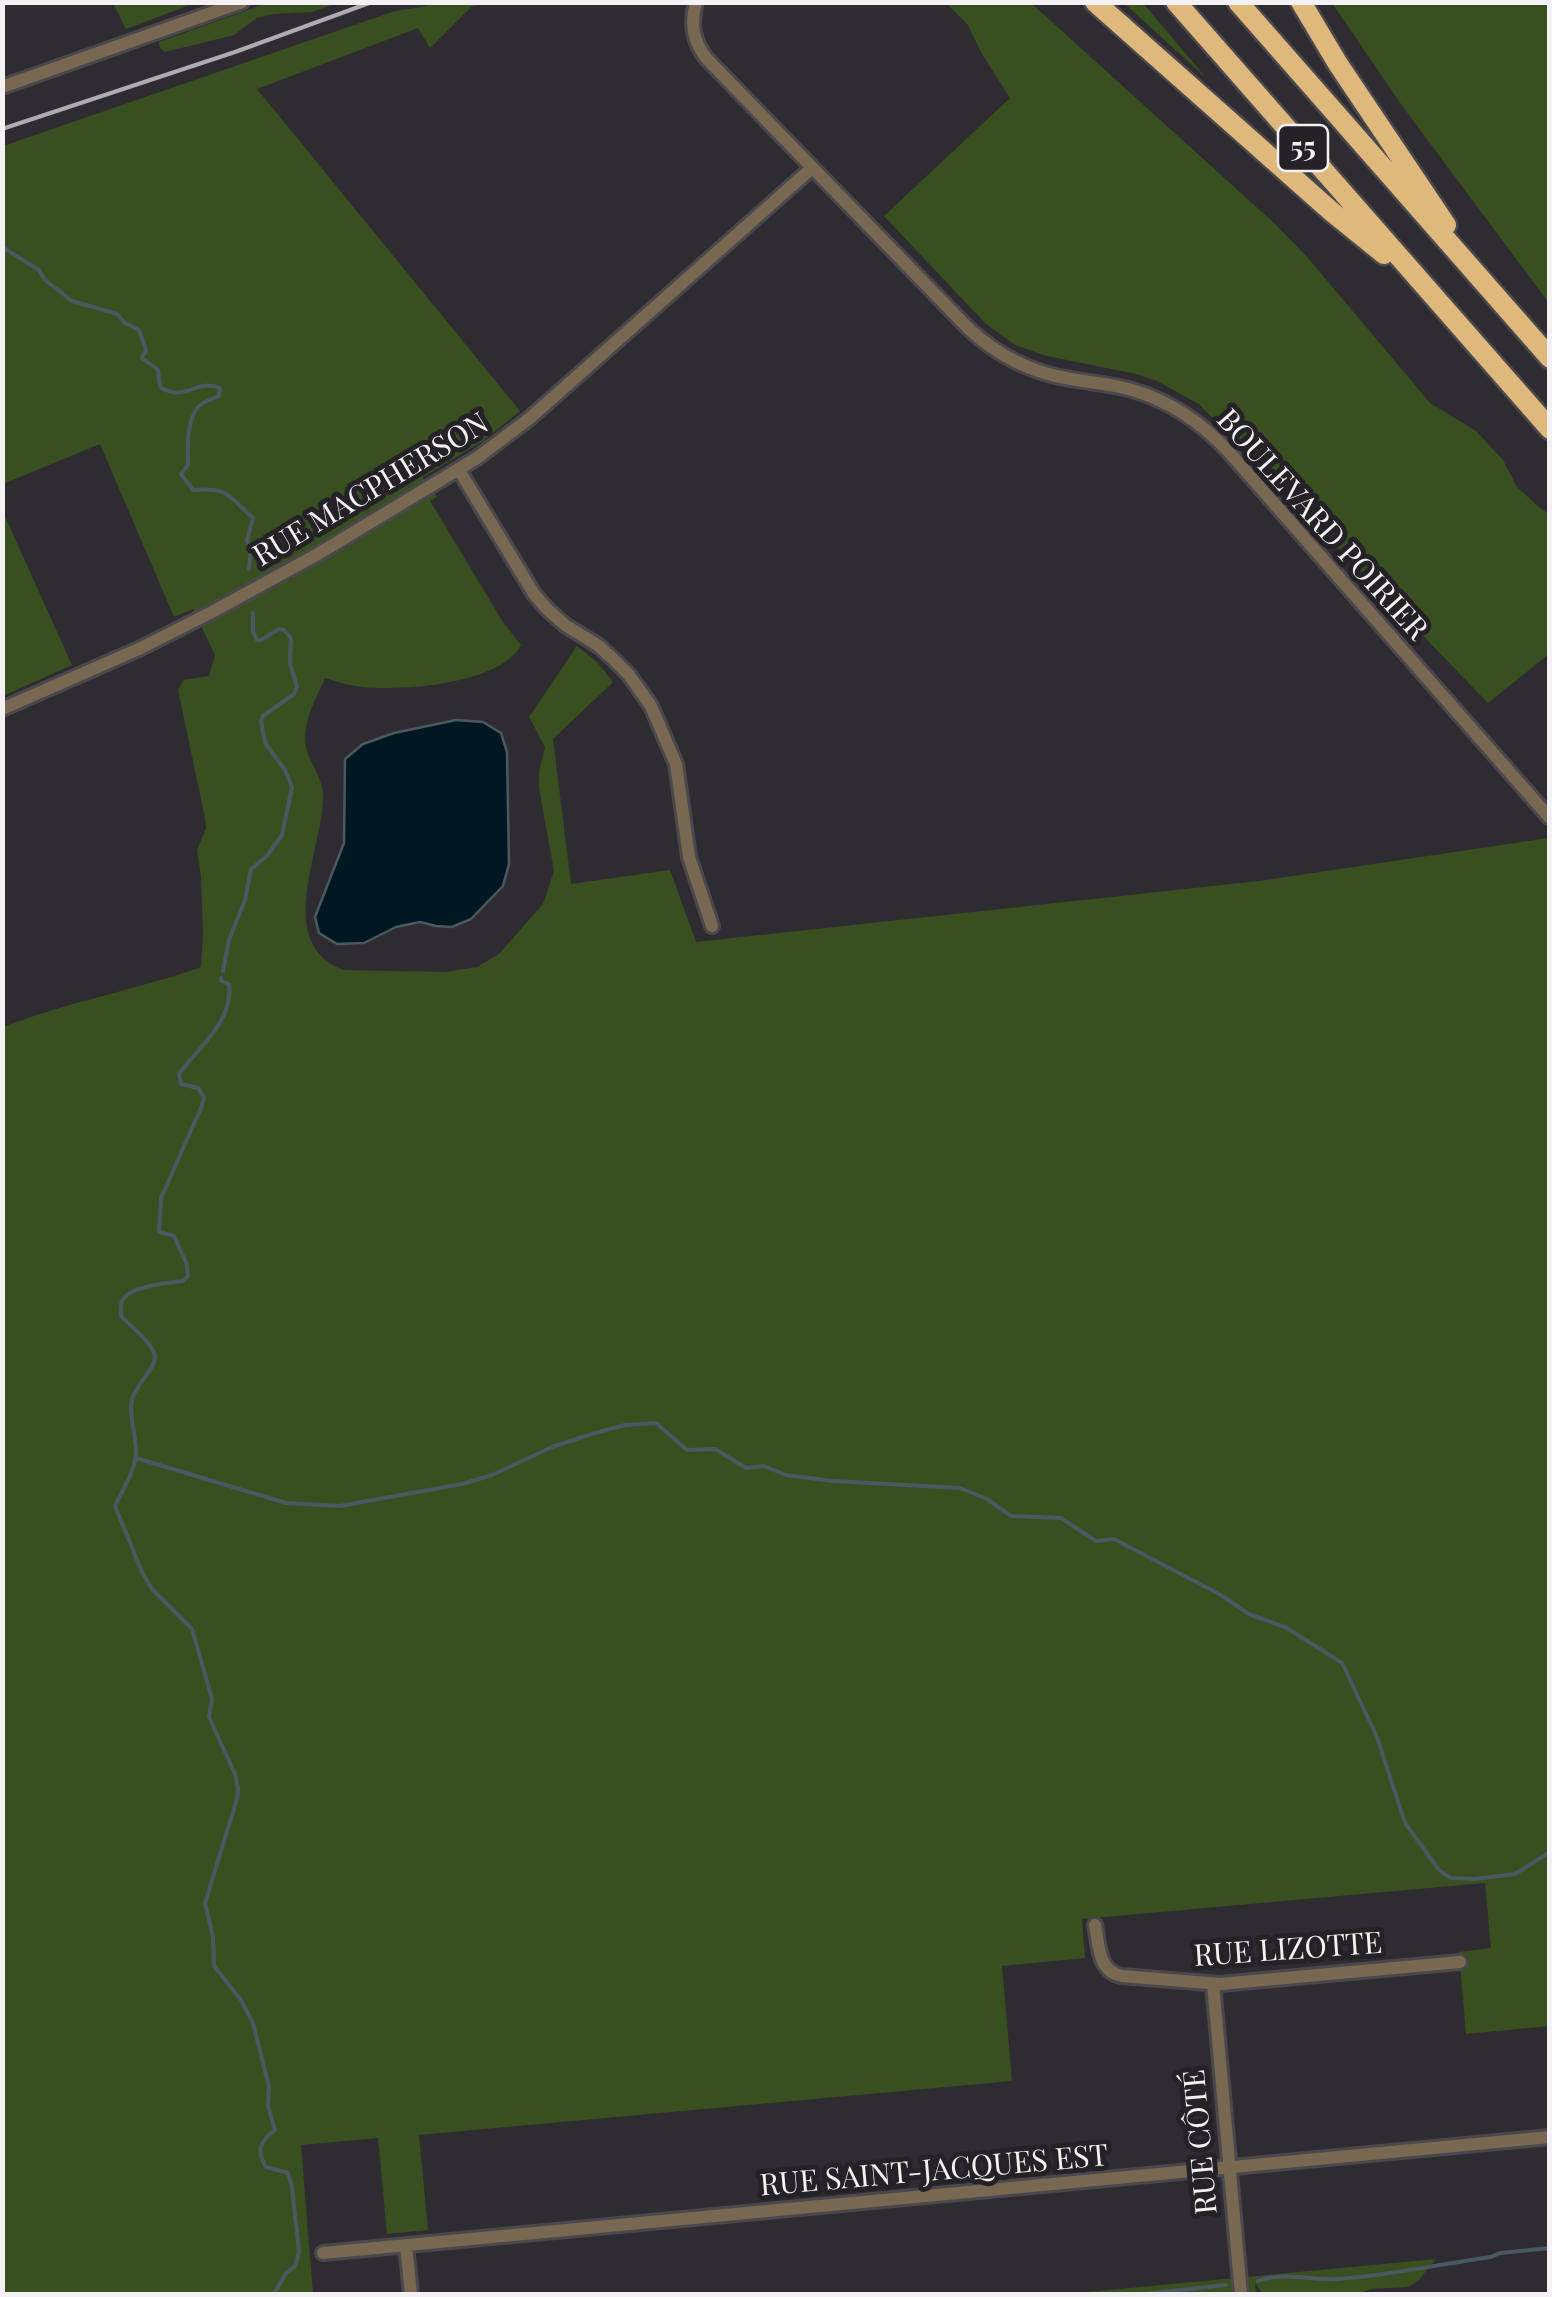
<!DOCTYPE html>
<html>
<head>
<meta charset="utf-8">
<style>
  body { margin:0 }
  #map { position:relative; width:1552px; height:2297px; overflow:hidden; background:#2f2c31; font-family:"Playfair Display",serif }
  canvas { display:block }
  .frame { position:absolute; inset:0; border:5px solid #f3f1f4; pointer-events:none }
</style>
</head>
<body>
<div id="map">
<canvas width="1552" height="2297"></canvas>
<div class="frame"></div>
</div>
<script>
const ctx = document.querySelector('canvas').getContext('2d');
ctx.lineJoin = 'round';
function paint(path, color) {
  ctx.fillStyle = color;
  ctx.fill(path, 'evenodd');
}
function trace(path, color, width, dash) {
  ctx.strokeStyle = color;
  ctx.lineWidth = width;
  ctx.lineCap = dash ? 'butt' : 'round';
  ctx.setLineDash(dash || []);
  ctx.stroke(path);
}
function label(font, color, halo, rows, align = 'center') {
  ctx.font = font + ' "Playfair Display",serif';
  ctx.lineWidth = 10;
  ctx.setLineDash([]);
  ctx.textBaseline = 'middle';
  ctx.strokeStyle = halo;
  ctx.fillStyle = color;
  for (const [text, x, y, turn = 0] of rows) {
    ctx.save();
    ctx.translate(x, y);
    ctx.rotate((+turn || 0) * Math.PI / 180);
    ctx.textAlign = isNaN(turn) ? turn : align;
    if (halo) ctx.strokeText(text, 0, 0);
    ctx.fillText(text, 0, 0);
    ctx.restore();
  }
}
paint(new Path2D(`
  M113,3H195L126,29Z
  M267,3H337L312,12L273,14L257,18L234,35L165,52L160,48L159,42Z
  M435,3H527L481,4L471,7L430,48L418,28L257,89L520,411L483,441L423,477L437,497L430,501L503,622L521,645C501,684 403,691 364,687C351,686 338,682 325,678C314,703 297,731 310,759C316,771 322,781 323,795C324,847 272,944 344,970L445,972L477,967L499,954L543,904L554,871L539,788V772L545,747L529,717L577,646L597,662L613,682L553,739L571,884L670,870L696,942L1259,881L1549,838V2026L1466,2034L1459,1952L1491,1948L1485,1883L1082,1919L1085,1958L1002,1966L1012,2081L419,2135L428,2230L387,2234L378,2138L301,2145L313,2294H3V1027C67,1002 136,990 201,967L203,934L201,876L197,850L206,828L205,818L178,690L184,680L209,676L215,655L193,609L174,617L100,444L3,484V146L395,11L421,7Z
  M946,3H1031L1274,223L1308,258L1430,403L1476,431L1503,460L1517,487L1540,508L1549,514V654L1488,703L1199,404L1157,381L1136,374L1047,356L1015,345L985,323L884,216L1010,98L982,54L968,25Z
  M1124,3H1143L1207,79Z
  M1332,3H1549V303L1403,107Z
  M2,510L72,665L3,696H2Z
  M1436,2259L1418,2281L1408,2287L1372,2289L1357,2294H1263L1255,2283L1256,2294H1067Z`), '#384f20');
const water = new Path2D(`
  M456,720L483,722L501,733L507,752L509,864L503,886L471,919L452,927L436,926L420,922L396,927L364,943L337,944L319,933L315,917L344,843L345,759L363,744L394,733Z`);
paint(water, '#011822');
trace(water, '#4a5961', 2.5);
trace(new Path2D(`
  M2,247L39,270L45,280L72,301L117,314L125,323L139,330L146,350L142,358L158,370L160,387C186,403 195,378 220,388L219,396C212,399 202,401 197,408C186,425 188,446 188,465L181,474L193,490C229,487 228,496 253,518L247,540L251,549L249,569
  M223,971L229,940L245,900L251,869L267,856L282,835L292,787L285,770L265,743L261,721L263,716L294,694L297,687L290,663L291,638L284,630L279,629L261,640H257L253,631V613
  M221,978V981L229,984C234,1020 199,1047 179,1074L181,1084L198,1088L204,1098L201,1108L161,1198L159,1232L174,1236L187,1265L188,1276L183,1281C169,1283 132,1286 124,1298C119,1304 121,1309 121,1316C130,1326 155,1345 155,1357C156,1367 136,1385 132,1399C128,1416 137,1436 136,1454C135,1471 122,1491 115,1506L142,1572L152,1589L192,1629L212,1699L209,1717L235,1774L238,1789L237,1799L205,1903L213,1937L214,1966L241,2000L253,2023L269,2087L268,2106L275,2130C260,2141 256,2151 266,2167L288,2173L292,2187L299,2252L295,2266L286,2273L274,2294
  M136,1458L286,1503L340,1506L462,1484L492,1475L552,1447L595,1433L625,1425L656,1423L687,1450L715,1449L746,1468L764,1466L786,1475L833,1481L960,1488L987,1499L1011,1516L1061,1518L1096,1541L1114,1539L1221,1595L1249,1614L1287,1628L1342,1663L1377,1737L1405,1823L1439,1870L1450,1878L1475,1879L1515,1874L1550,1852
  M1258,2281C1284,2271 1309,2281 1336,2279C1388,2276 1439,2264 1491,2257L1500,2253L1550,2248
  M1144,2294L1226,2285`), '#4a5961', 4);
const minor = new Path2D(`
  M696,2C690,24 693,42 707,59L968,328C998,356 1031,373 1071,379C1092,383 1112,384 1132,390C1170,401 1202,423 1229,452L1549,817
  M2,87L242,2
  M459,470L534,594L547,609L565,625L599,646L613,659L629,675L651,706L676,764L689,857L712,926
  M2,709L141,648L212,612L318,554L477,458L530,418L812,168
  M1095,1925C1099,1945 1098,1972 1122,1976L1220,1984L1460,1962
  M1213,1984L1241,2294
  M406,2246L411,2294
  M323,2253L1550,2137`);
const highway = new Path2D(`
  M1095,2L1332,212L1384,254
  M1176,2L1550,429
  M1238,2L1550,358
  M1301,2L1338,64L1446,225`);
trace(minor, '#4a484c', 18);
trace(highway, '#4a484c', 25);
trace(minor, '#786851', 12);
trace(highway, '#dfb87c', 20);
trace(new Path2D(`
  M2,129L235,52L372,2`), '#aeacb0', 4);
for (const [x, y, w] of [
  [1303,148,50]
]) {
  const box = new Path2D();
  box.roundRect(x - w / 2, y - 23, w, 46, 8);
  ctx.fillStyle = '#252227';
  ctx.fill(box);
  trace(box, '#f3f1f4', 2.5);
}
label('bold 28px', '#f3f1f4', null, [
  ["55",1303,148]
]);
label('30px', '#f3f1f4', '#252227', [
  ["RUE MACPHERSON",371,490,-31],
  ["BOULEVARD POIRIER",1322,525,48],
  ["RUE LIZOTTE",1288,1950,-4],
  ["RUE CÔTÉ",1201,2142,-95],
  ["RUE SAINT-JACQUES EST",934,2171,-5]
]);
</script>
</body>
</html>
